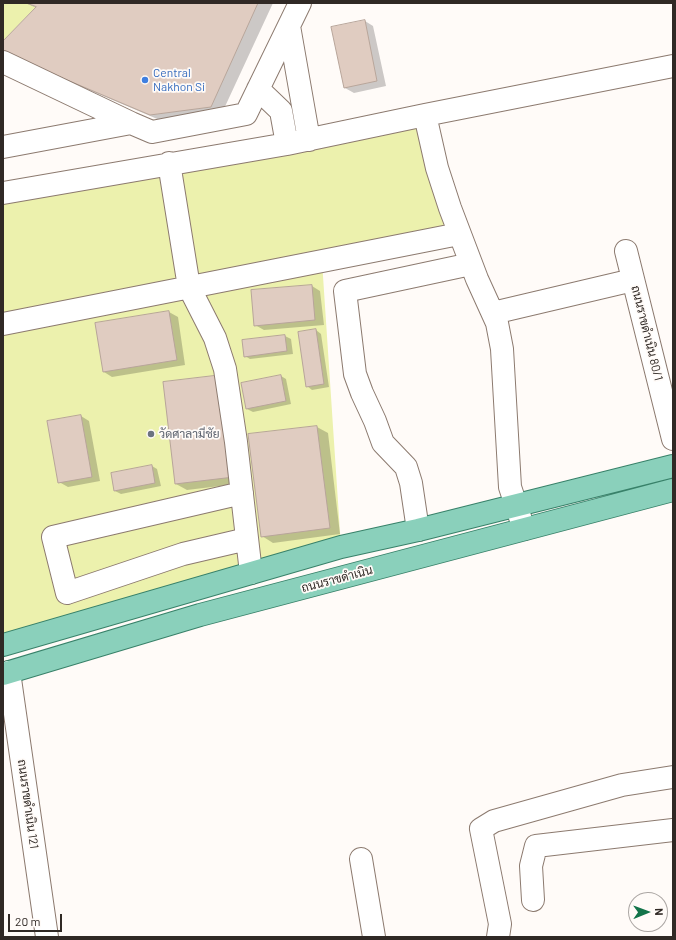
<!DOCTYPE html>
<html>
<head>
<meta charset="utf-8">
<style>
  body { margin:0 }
  #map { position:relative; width:676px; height:940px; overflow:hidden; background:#fffbf8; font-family:Barlow,sans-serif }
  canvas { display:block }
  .frame { position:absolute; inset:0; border:4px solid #302925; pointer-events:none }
  .north { position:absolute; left:628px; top:892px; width:40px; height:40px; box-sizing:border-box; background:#fffbf8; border:1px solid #aca7a4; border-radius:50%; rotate:89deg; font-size:11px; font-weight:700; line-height:16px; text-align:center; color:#302925 }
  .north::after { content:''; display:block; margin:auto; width:14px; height:18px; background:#13744a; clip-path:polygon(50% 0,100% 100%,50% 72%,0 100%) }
  .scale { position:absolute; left:8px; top:914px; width:54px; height:18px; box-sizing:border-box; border:2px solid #302925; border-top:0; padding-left:5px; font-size:12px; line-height:14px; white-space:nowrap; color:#302925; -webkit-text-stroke:3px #fffbf8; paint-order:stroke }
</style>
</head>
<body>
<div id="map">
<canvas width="676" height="940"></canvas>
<div class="frame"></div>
<div class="north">N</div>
<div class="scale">20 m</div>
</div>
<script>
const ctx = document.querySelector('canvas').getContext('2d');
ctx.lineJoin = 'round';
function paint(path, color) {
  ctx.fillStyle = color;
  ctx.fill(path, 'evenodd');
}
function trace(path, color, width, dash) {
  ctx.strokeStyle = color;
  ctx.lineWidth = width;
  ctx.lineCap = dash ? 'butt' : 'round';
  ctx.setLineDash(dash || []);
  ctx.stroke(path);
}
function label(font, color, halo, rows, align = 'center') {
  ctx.font = font + ' Barlow,Sarabun,sans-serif';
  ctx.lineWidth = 3.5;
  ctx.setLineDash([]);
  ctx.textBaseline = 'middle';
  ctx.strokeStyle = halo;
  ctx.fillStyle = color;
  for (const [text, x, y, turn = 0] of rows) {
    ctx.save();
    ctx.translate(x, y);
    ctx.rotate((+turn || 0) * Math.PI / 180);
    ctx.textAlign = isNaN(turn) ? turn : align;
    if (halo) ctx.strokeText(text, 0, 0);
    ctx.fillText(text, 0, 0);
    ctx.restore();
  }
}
paint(new Path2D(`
  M3,3H27L36,7L3,41Z
  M425,115L459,234L322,261L341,547L6,644L3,630V193Z`), '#ecf1ad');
paint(new Path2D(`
  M25,3H273L222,113L162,121L7,55L3,42L37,8Z
  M365,21L373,26L386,86L354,93L345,88L332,28Z
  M312,286L320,291L324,325L264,330L255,325Z
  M169,312L178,317L185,365L112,377L104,372Z
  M316,330L321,334L329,387L312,390L307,386Z
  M285,336L291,339L293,354L250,359L245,356L243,341Z
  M281,376L286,379L291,404L253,412L247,409Z
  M164,382L245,483L187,490L176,484Z
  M81,416L89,421L100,481L68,487L59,482Z
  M317,427L328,433L340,534L273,543L262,536Z
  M152,466L157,469L161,486L121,494L115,491Z`), '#0003');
const building = new Path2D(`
  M27,3H258L211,107L150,115L3,53V41L36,7Z
  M365,20L377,81L344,88L331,27Z
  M312,285L315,320L254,326L251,290Z
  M169,311L177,360L103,372L95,323Z
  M316,329L324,384L306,387L298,332Z
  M285,335L287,351L244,357L242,340Z
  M222,375L234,477L175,484L163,382Z
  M281,375L286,401L246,409L241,383Z
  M81,415L92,477L58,483L47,421Z
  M317,426L330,528L261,537L248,434Z
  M152,465L155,483L114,491L111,473Z`);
paint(building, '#e0ccc1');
trace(building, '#b8a59a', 1);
const minor = new Path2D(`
  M289,26L309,140
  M3,62L131,123L3,147
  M258,89L281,111L287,144
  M425,115L437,168L450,208L477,279L497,323L502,349L510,487L524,529
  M131,123L152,132L246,114L300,3
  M169,163L189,287L215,338L225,369L236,442L251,573
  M3,193L287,144L425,115L673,66
  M626,251L673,439
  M493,313L633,280
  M3,324L459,234
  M242,493L53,537L67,593L183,554L247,539
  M418,530L411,483L406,467L383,443L375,421L362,393L355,374L345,291L471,264
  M9,672L47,937
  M361,859L374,937
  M533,900L531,866L536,846L673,830
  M498,937L500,924L481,829L494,821L622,785L673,777`);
const major = new Path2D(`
  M3,645L341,547L418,530L673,466
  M3,674L200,615L673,490`);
trace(minor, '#8c7a6f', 24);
trace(major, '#388169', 24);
trace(minor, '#fff', 22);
trace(major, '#8ad0bb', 22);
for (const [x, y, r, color] of [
  [145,80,4,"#3f7fe0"],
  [151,434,4,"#6b7280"]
]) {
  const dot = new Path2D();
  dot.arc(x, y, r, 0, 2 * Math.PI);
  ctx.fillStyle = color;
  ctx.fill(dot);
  trace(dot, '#fffbf8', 1.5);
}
label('12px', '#366cbe', '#fffbf8', [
  ["Central",153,73],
  ["Nakhon Si",153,87]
], 'left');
label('12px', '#302925', '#fffbf8', [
  ["ถนนราขดำเนิน 80/1",647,333,76],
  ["ถนนราขดำเนิน",337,579,-15],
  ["ถนนราขดำเนิน 121",28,804,82]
]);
label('12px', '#5b616d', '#fffbf8', [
  ["วัดศาลามีชัย",159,434]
], 'left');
</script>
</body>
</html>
